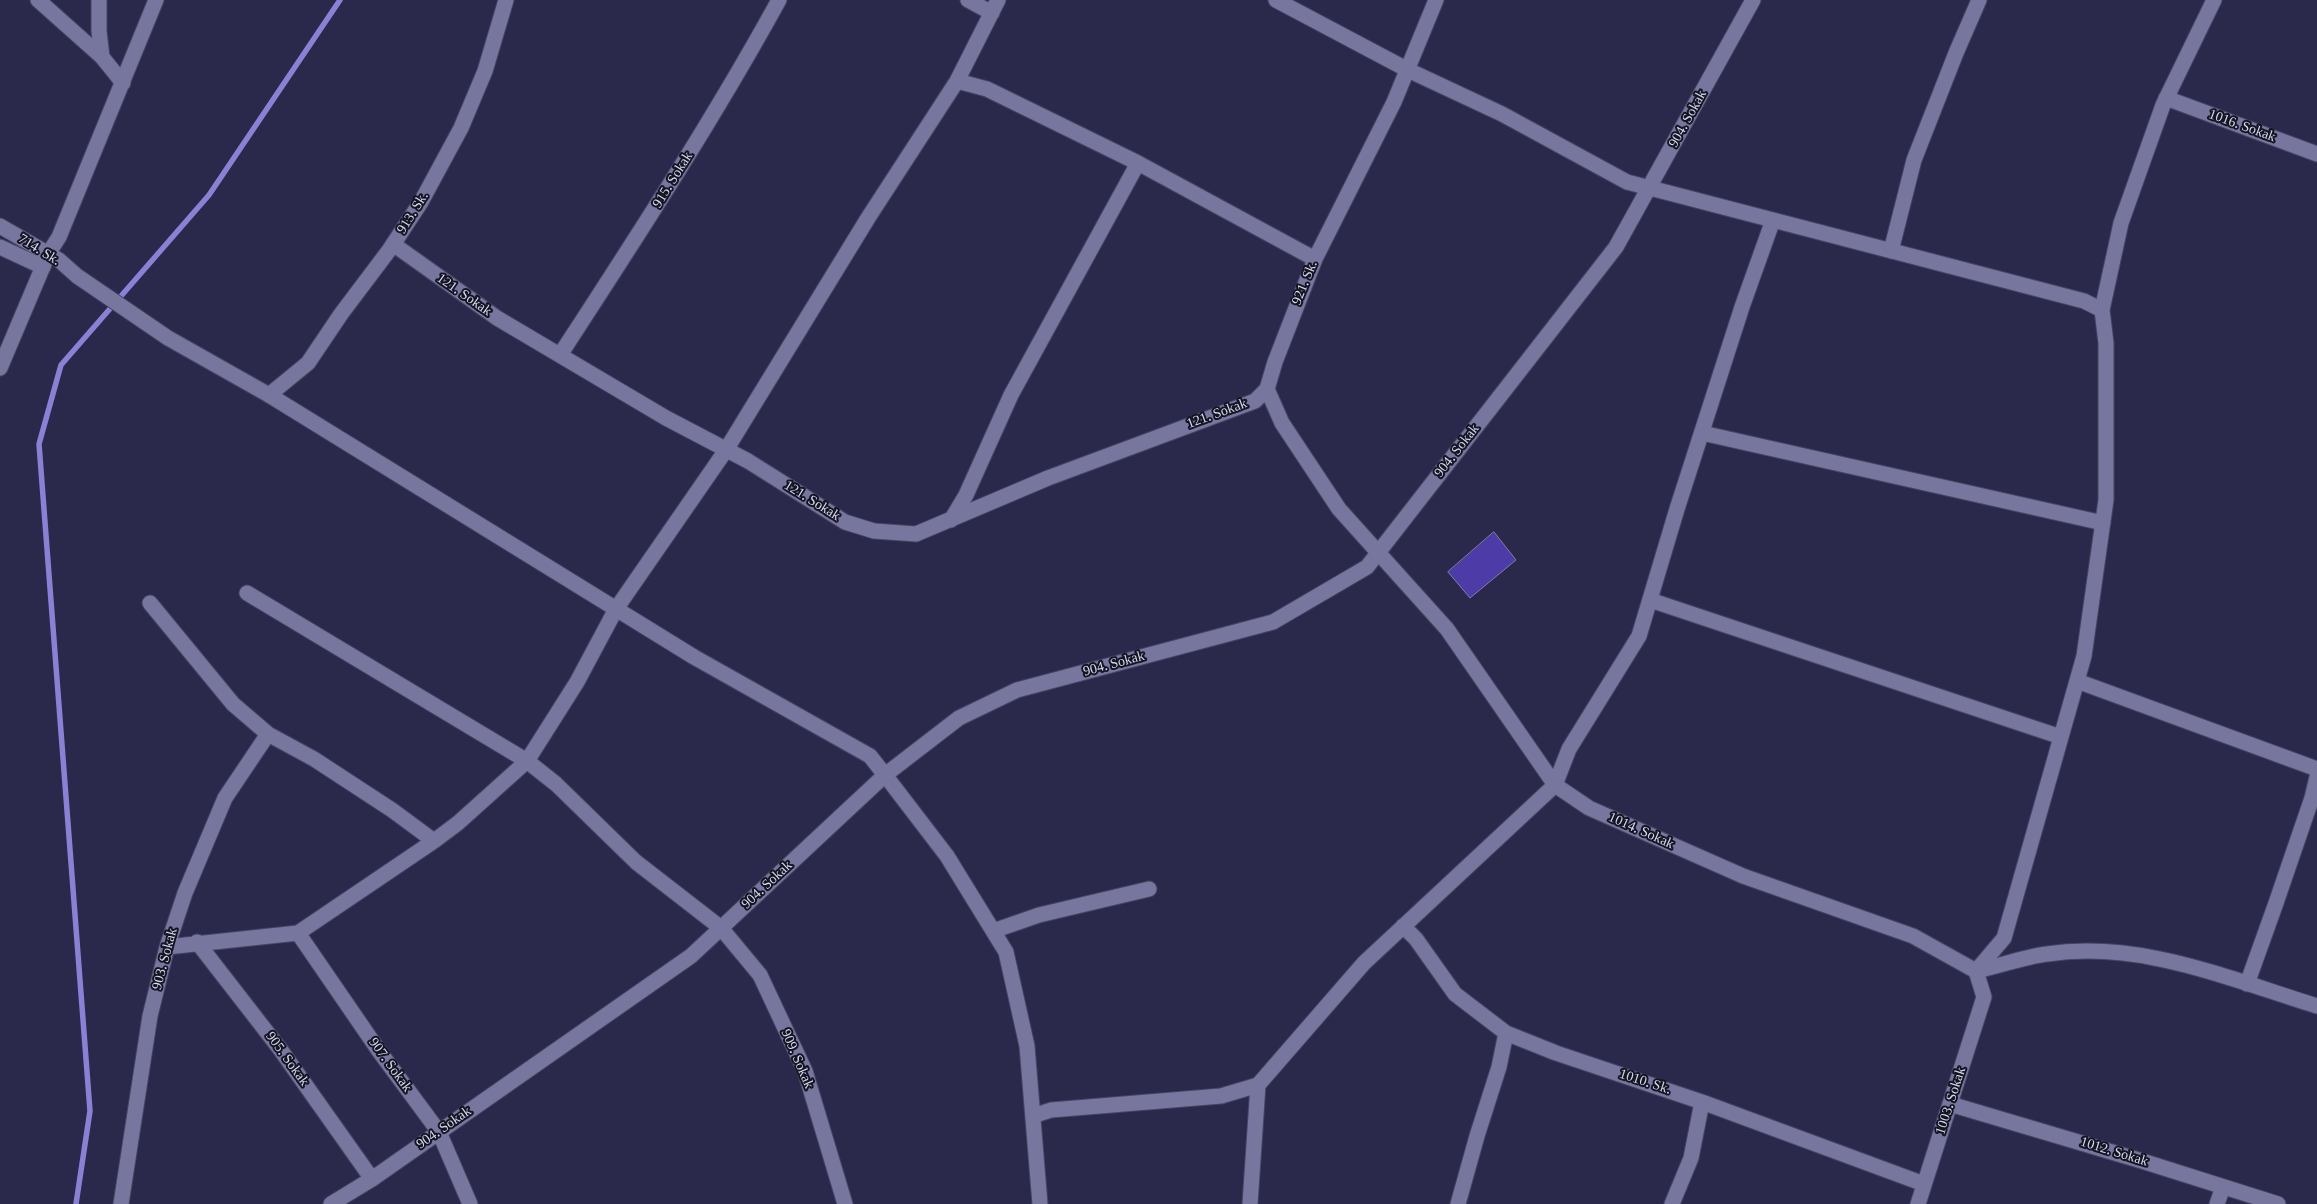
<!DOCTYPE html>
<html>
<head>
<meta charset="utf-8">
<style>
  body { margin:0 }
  canvas { display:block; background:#2a284b }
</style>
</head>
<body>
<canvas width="2317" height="1204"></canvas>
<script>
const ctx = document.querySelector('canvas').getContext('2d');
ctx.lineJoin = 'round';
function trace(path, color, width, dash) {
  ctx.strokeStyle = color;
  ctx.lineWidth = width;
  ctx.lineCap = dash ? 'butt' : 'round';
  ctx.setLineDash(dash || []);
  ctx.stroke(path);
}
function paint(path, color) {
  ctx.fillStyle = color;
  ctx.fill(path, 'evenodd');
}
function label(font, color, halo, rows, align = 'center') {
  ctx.font = font + ' "Times New Roman",serif';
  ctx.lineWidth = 4;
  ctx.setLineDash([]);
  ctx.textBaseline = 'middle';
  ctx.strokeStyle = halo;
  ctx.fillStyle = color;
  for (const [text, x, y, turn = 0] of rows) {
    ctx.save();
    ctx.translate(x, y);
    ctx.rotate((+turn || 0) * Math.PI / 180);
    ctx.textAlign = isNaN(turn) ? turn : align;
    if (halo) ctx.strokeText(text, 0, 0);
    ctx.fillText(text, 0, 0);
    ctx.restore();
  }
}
trace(new Path2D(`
  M76,1204L90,1111L39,444L61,365L209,195L340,0`), '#8981d4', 5.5);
const building = new Path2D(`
  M1494,532L1516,560L1470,598L1448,572Z`);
paint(building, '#4d3ca7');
trace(building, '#7f7fa8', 1);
const minor = new Path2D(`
  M38,0L102,57
  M968,0L992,13
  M1276,0L1408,70L1502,114L1627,182L2084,301L2102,310L2106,343V500L2084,656L2004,938L1976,971
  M1436,0L1394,102L1315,259L1275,362L1267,389L1282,423L1339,509L1447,629L1555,785L1589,808L1743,876L1913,936L1976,971L1984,997L1918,1204
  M957,81L987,89L1138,163L1315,259
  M2166,98L2317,154
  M393,244L497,318L666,418L748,461L845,522L874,531L916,534L1048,478L1255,401L1267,389
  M1891,251L1914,160L1956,53L1979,0
  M2102,310L2121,223L2163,105L2214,0
  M560,355C636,238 712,122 779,0
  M0,368L47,257
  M269,395L308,363L341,314L390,249L421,202L461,128L485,71L506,0
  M1702,433L2103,523
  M951,520L966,495L1011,395L1138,163
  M247,593L527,761L556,784L636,862L721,928L760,975L805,1071L845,1204
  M1650,600L2061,737
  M150,603L233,704L268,734L314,759L392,810L434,841
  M2077,681L2317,769
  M885,775L947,856L1006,952L1027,1046L1040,1204
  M1403,926L1416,939L1455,994L1506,1033L1556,1053L1702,1102L1924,1184
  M993,931L1039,915L1149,889
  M298,933L379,1051L439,1132L470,1204
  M197,942L280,1049L372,1179
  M167,947L298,933L434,841L458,823L527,761L577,682L616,609L726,450L868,218L957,81L998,0
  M1976,971C2000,966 2023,957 2047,954C2141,940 2229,979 2317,1006
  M2247,984L2276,903L2312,798L2317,777
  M1950,1104L2142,1161L2278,1204
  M1033,1116L1051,1110L1221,1096L1258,1085L1364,963L1555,785L1569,749L1639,636L1677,509L1742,307L1773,220
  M121,1204L150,1016L167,947L185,893L225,798L268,734
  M1250,1204L1258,1085
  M1458,1204L1477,1136L1499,1067L1506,1033
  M1672,1204L1691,1158L1702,1102
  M2217,1204L2223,1187`);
const tertiary = new Path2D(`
  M99,0V31L102,57L123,83
  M0,226L59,260L77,276L168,338L269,395L694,657L870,756L885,775
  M0,247L43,267
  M48,254L59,237L156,0
  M331,1204L372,1179L691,956L885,775L959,718L1017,690L1273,622L1367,567L1616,247L1753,0`);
trace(minor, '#464462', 17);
trace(tertiary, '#464462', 17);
trace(minor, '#77769f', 15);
trace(tertiary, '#77769f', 15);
label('14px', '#d8d9ef', '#141423', [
  ["904. Sokak",1688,119,-61],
  ["1016. Sokak",2242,126,20],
  ["915. Sokak",673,180,-58],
  ["913. Sk.",413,213,-58],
  ["714. Sk.",39,250,32],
  ["921. Sk.",1305,283,-68],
  ["121. Sokak",464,295,35],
  ["121. Sokak",1217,414,-20],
  ["904. Sokak",1457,451,-52],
  ["121. Sokak",812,501,32],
  ["904. Sokak",1114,664,-15],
  ["1014. Sokak",1641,831,24],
  ["904. Sokak",767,885,-43],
  ["903. Sokak",165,959,-75],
  ["905. Sokak",287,1059,54],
  ["909. Sokak",797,1059,67],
  ["907. Sokak",390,1065,54],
  ["1010. Sk.",1645,1082,18],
  ["1003. Sokak",1951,1101,-72],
  ["904. Sokak",444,1128,-35],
  ["1012. Sokak",2114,1152,17]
]);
</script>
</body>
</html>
